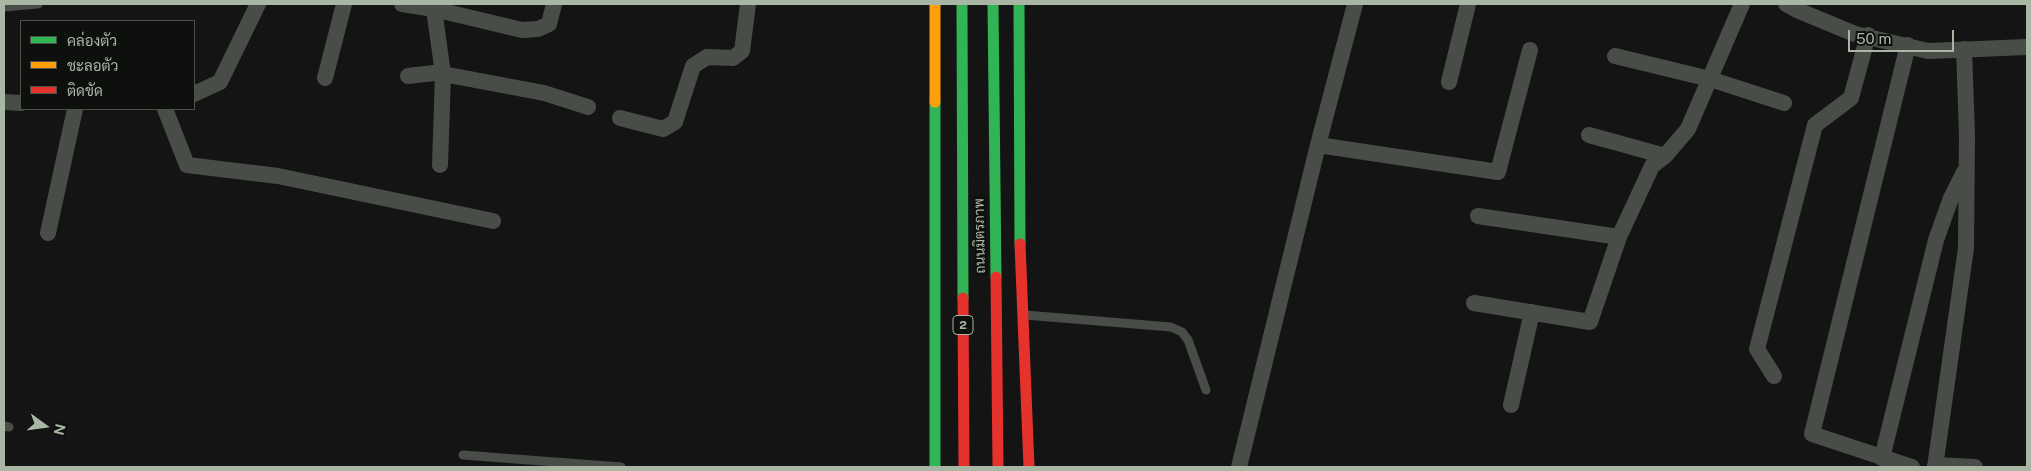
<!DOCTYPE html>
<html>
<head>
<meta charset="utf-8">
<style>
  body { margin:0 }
  #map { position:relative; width:2031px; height:471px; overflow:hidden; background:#141414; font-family:"Public Sans",Sarabun,sans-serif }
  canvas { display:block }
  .frame { position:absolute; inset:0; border:5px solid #a8b6a4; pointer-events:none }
  .legend { position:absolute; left:20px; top:20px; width:175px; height:90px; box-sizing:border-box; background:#0e100e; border:1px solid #4c524a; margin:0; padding:6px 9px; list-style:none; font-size:15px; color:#a8b6a4 }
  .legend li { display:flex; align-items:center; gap:10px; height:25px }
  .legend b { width:25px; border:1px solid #4c524a }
  .north { position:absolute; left:20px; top:401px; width:50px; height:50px; -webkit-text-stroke:4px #0e100e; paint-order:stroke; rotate:104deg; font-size:14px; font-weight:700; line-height:20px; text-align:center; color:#a8b6a4 }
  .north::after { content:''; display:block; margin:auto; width:18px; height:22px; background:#a8b6a4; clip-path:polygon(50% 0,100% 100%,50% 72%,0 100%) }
  .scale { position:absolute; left:1848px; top:30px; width:106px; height:22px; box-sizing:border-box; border:2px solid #a8b6a4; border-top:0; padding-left:6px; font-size:15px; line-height:18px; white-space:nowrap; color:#a8b6a4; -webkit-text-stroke:4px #0e100e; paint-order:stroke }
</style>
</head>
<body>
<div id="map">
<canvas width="2031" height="471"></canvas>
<div class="frame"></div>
<ul class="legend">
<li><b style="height:6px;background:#30b455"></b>คล่องตัว</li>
<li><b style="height:6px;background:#ff9f0a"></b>ชะลอตัว</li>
<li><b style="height:6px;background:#e5322d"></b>ติดขัด</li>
</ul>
<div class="north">N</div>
<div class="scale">50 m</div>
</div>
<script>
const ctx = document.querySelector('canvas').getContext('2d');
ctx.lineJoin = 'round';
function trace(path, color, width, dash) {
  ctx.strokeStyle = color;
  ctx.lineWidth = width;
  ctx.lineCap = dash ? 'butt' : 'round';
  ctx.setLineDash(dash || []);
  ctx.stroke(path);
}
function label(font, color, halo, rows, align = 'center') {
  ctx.font = font + ' "Public Sans",Sarabun,sans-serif';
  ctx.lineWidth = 5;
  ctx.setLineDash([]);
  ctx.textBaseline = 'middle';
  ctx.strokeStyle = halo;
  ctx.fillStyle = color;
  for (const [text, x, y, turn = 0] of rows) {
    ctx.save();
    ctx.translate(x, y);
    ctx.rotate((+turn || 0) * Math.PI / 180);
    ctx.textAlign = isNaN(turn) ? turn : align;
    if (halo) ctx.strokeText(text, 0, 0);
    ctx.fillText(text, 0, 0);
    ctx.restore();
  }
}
trace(new Path2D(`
  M4,7L38,4
  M1025,315L1171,327L1182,332L1188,340L1206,390
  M4,426L9,427
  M463,455L621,467`), '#494d48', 9);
trace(new Path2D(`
  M402,4L434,9L522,30L538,29L549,24L554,4
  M1786,4L1797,10L1855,34L1928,51L2027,47
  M434,9L443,74L440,165
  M1908,45L1812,434L1912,467
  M1615,56L1710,79L1784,103
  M408,76L434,73L443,74L544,93L588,107
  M325,78L344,4
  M1449,82L1468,4
  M194,94L220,82L258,4
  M4,102L21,103
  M165,109L187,165L278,176L493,221
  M620,118L663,129L675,122L693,66L707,57L733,58L742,51L748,4
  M1589,135L1665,156
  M1318,145L1498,172L1530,50
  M1478,216L1619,237
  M48,233L75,109
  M1474,303L1590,322L1619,237L1652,166L1665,156L1688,129L1742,4
  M1774,376L1757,349L1815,125L1851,98L1868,35
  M1511,405L1532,312
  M1882,458L1936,240L1951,198L1964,172
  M1935,465L1975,467
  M1239,467L1318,145L1355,4
  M1935,467L1966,248L1967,135L1964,49`), '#494d48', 16);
trace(new Path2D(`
  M962,4L963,298
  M993,4L996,277
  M1019,4L1020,244
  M935,102V467`), '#30b455', 11);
trace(new Path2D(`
  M935,4V102`), '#ff9f0a', 11);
trace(new Path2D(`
  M1020,244L1029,467
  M996,277L998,467
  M963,298L964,467`), '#e5322d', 11);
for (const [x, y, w] of [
  [963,325,20]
]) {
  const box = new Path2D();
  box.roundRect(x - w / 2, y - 9.5, w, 19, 4);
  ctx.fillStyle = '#0e100e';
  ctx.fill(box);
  trace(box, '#a8b6a4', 1);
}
label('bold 12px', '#a8b6a4', null, [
  ["2",963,325]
]);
label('14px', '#a8b6a4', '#0e100e', [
  ["ถนนมิตรภาพ",980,236,-91]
]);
</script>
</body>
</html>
